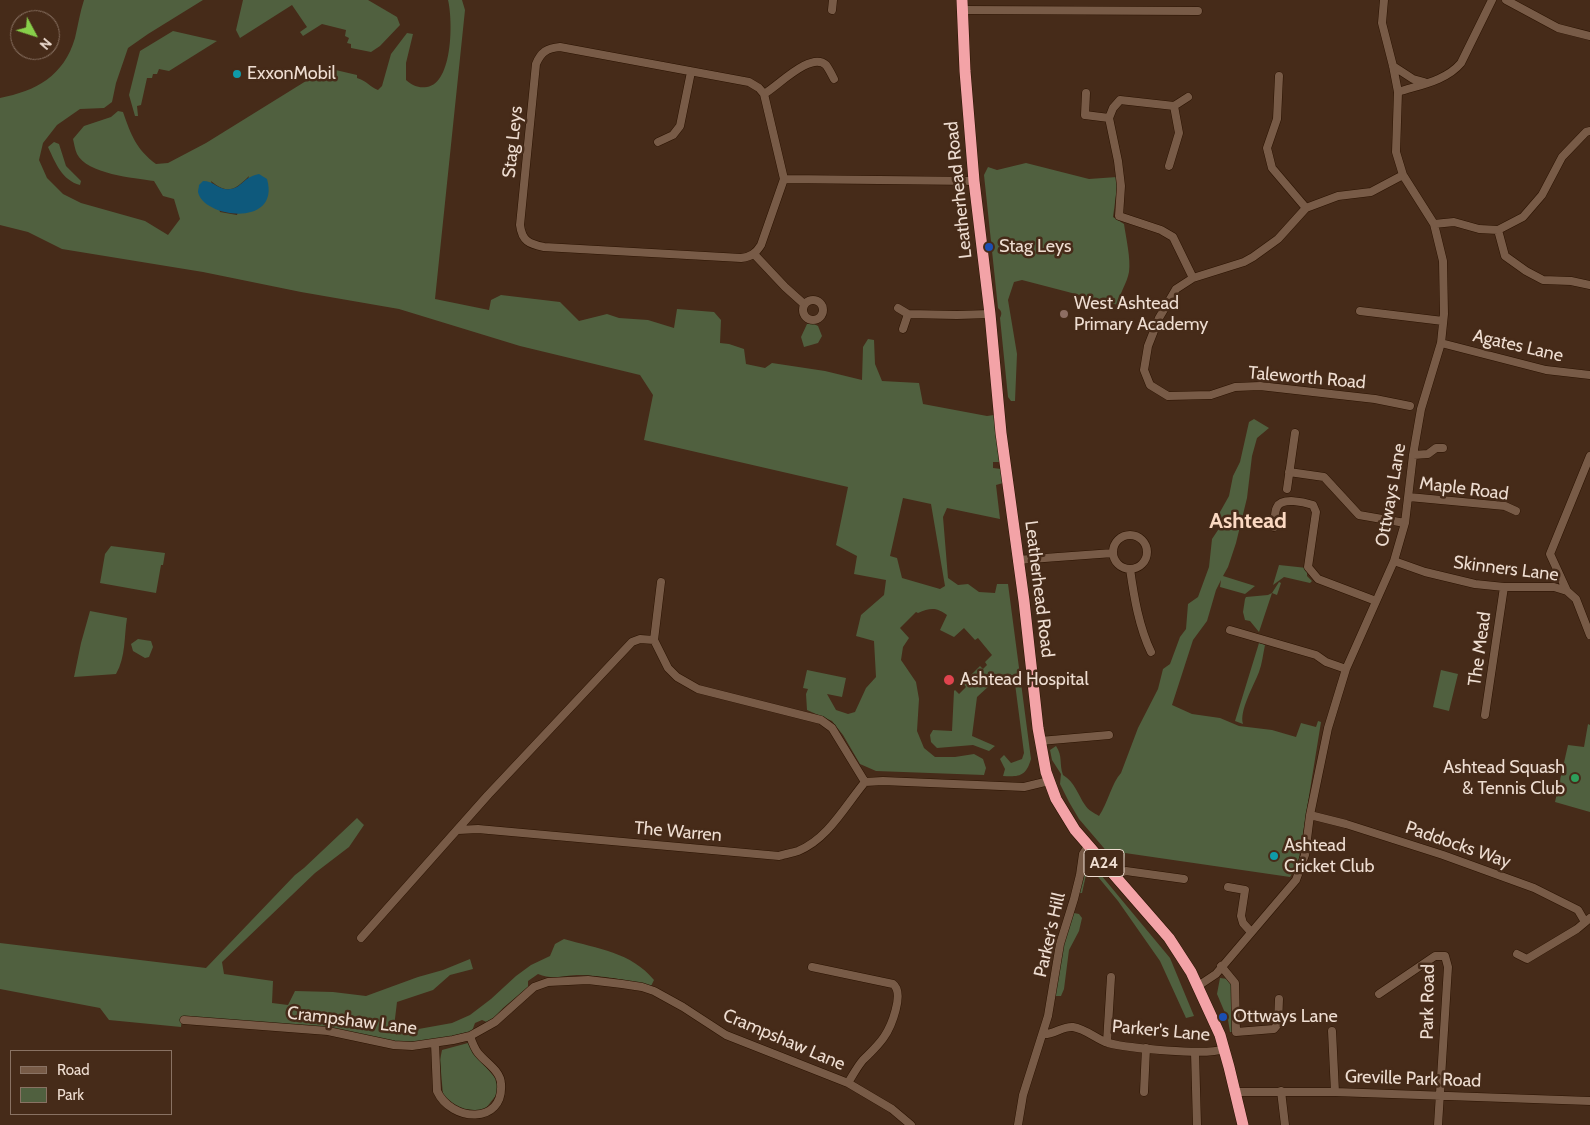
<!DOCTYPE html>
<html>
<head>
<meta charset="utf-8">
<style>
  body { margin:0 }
  #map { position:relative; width:1590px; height:1125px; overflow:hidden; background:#462b19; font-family:Cabin,sans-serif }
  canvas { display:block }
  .legend { position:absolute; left:10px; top:1050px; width:162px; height:65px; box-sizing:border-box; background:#462b19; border:1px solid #897263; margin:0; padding:6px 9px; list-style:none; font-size:15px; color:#eeddd1 }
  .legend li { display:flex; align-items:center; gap:10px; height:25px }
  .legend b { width:25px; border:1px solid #897263 }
  .north { position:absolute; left:10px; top:10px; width:50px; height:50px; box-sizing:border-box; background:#462b19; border:1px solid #897263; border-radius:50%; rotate:130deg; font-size:14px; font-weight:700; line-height:20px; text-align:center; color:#eeddd1 }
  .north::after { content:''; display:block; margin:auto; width:18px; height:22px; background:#87cf4a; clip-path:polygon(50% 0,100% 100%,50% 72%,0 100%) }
</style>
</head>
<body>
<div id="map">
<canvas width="1590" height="1125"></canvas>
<ul class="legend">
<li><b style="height:6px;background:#785b47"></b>Road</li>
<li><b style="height:14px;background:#50603f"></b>Park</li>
</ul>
<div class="north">N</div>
</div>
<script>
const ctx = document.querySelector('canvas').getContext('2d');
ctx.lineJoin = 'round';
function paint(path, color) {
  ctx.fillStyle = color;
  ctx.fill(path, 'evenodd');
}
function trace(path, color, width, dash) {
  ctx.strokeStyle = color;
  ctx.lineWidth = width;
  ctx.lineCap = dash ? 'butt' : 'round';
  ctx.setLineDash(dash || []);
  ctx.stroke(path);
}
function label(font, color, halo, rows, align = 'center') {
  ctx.font = font + ' Cabin,sans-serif';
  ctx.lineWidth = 5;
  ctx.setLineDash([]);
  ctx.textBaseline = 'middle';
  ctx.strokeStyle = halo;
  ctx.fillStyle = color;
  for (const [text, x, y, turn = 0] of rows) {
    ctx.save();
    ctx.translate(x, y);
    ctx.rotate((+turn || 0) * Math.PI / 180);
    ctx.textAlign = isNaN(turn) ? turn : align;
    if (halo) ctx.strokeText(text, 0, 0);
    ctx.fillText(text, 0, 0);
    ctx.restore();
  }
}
paint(new Path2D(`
  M84,0H203L148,34L128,48L116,83L112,102L104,108L80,109L57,125L43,143L39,160L47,178L63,194L81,203L145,221L168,235L180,219L174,199L163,196L154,181C134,178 87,174 77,154C75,150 74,143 73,139L84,126L111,117L118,111L123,112C131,135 136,149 156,164L168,163L206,143L327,68L357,75V78C367,81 370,87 378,90L382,86L391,54L407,33L413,34L406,63V80C413,86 418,88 427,87C453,83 453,20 448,0H462L465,10L435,299L489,310L491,300L501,295L560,302L579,321L607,314L619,318L648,320L674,328L677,309L714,312L721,320L720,343L729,344L744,349L746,364L765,368L772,363L825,371L862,380L863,347L868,339L874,340L875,364L882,381L919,383L923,404L987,416L994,415L1001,460L999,462H993V468L1001,469L1003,483L996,485L1000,519L947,508L943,517L948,578L958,585L968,584L979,592L995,593L997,584H1008L1031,759C1026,776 1020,777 1003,776L1005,769L1000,759L1004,755L1011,763L1022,759L1024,753L1014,676L1009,674L1001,675L977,697L972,736L995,746L989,751L973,745L937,748L931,742L930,735L933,730L952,731L954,691L955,690L959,694L966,687L963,683L980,666L983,669L987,665L985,662L992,655L978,638L975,640L964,628L954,637L940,630L947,615C936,607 930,608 918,613L916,612L900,628L909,638L903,647L901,660L916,682L919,699L917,731L924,748L935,757H955L974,754L983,759L986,768L984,775L876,771L860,764L843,735L832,721L807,710L806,694L808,689L803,688L807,670L846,678L842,697L827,694L836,710L848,714L855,712L866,688L876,677L874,641L856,636L861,615L884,595L886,580L854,574L857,556L836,545L848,487L644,440L653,395L640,375L520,346L399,309L301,292L203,272L62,249L28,232L0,225V98C36,91 64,76 75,38C78,25 80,12 84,0ZM249,176L237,215L220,212L211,181C228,195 235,190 249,176ZM903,498L931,504L945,586L940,589L902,578L897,558L890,556Z
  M243,0H368L397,17L400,25L380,46L371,52L351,48V44L347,43L349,38L345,36L346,30L322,24L303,36L300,32L307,27L292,5L240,38L236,30Z
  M173,31L217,41L169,71L159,69L157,74H153L152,78H147L141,105L137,106L138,116H135L129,95L140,51Z
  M54,142L59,144L66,166L81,181L80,185C62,180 56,164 48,147Z
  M1026,163L1089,179L1117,177V188L1113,217L1124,224C1126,238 1131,259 1129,272C1127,284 1119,293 1118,305L1022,280L1014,282L1008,300L1017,354L1015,401H1011L1008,397L1000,318C1002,314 1002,311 998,308L984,175L988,167L997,170Z
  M812,323L818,326L822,336L818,343L804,347L801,337L807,324Z
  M1254,419L1269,428L1257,438L1252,456L1247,498L1236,543L1228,567L1223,576L1255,586L1245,594L1220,587L1221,580L1216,590L1207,621L1193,640L1172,705L1192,714L1220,718L1239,726L1272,730L1296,737L1301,723L1316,727L1318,721L1321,722L1298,864L1290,877L1125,853L1123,867L1121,868L1079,819L1069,802L1060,784L1061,774L1052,760L1050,750L1056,746C1063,756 1059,764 1063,775C1075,782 1078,795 1085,805C1088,810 1094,813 1099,816C1108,803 1112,782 1121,773L1138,728L1158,689L1163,669L1170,664L1180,637L1186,629L1188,604L1198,597L1209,567L1212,539L1220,527V512L1229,496L1233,476L1240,462L1249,422Z
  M111,546L165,553L163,565H161L156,593L100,583L105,554Z
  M1279,565L1307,568V576L1312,581L1310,583L1284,577L1273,585Z
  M1279,582L1281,583L1277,595L1272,593L1259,632L1250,621L1245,620L1243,612L1245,599L1246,597L1268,595L1272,593Z
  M90,611L127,618C124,636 126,657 116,674L74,677L81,643Z
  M138,639L151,641L153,647L149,657L145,658L133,651L131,644Z
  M1259,643L1265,645C1263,654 1262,664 1259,672C1254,685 1239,711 1243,724L1235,721Z
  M1441,670L1458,674L1449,711L1433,707Z
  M1588,724L1590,725V812L1555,802L1568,745L1584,747Z
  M357,818L364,825L349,847L315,873L222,962L224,974L273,981L272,1003L288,1005L295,991L333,992L366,996L418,977L443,970L470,959L473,969L450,975L433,990L397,1002L394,1027L413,1030L452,1023L470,1015L491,999L516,976L531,965L550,956L555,944L564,939C598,949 631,952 654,980L651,986C627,980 602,975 577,975C562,976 552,980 538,974L528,981V987L503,1008L489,1023L482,1020L475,1023L472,1031L432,1041L403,1042L385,1041L326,1027L182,1017L181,1027L109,1020L100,1008L0,989V943L206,968L295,875L304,868Z
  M1087,861L1096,869L1170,958L1194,1016L1186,1018L1160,961L1118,901L1094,872L1086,875L1082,893H1078L1084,862Z
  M1074,913L1079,914L1082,918L1079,931L1069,950L1064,989L1061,996H1054C1058,971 1060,935 1074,913Z
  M1220,978L1228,979L1232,984L1233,1032H1230L1228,1020L1217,994Z
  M468,1043L474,1053L497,1080V1094L483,1112H464L443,1095L440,1060L442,1050Z`), '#50603f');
paint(new Path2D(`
  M259,174L267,179C281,228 203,218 198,192C198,190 199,187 199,185L203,181C214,181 220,191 230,189C242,188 243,177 259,174Z`), '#0e597c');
const minor = new Path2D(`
  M1506,0L1558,28L1590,36
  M832,10L833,0
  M962,10L1198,11
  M560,47L749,82L759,88L764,94L784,179L761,245C756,253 751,257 741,258L544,247C529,244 522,241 520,225L536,64C541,52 547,48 560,47Z
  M1393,66L1413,79L1424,82
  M1279,76L1277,119L1267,148L1272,168L1306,208
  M1398,92C1419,85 1446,81 1461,63L1492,0
  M1086,93L1085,115L1109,118
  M764,94C778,86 811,51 826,65C829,69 832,75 834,79
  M1174,106L1188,97
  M658,142L673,135L680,126L691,72
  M1169,166L1179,133L1174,106L1120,100L1113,108L1109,118L1118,161L1121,186L1119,216L1161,230L1173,237L1193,278
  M1403,175L1371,192L1338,196L1306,208L1278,239L1253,257L1244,262L1193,278L1176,289L1159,318L1148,346L1144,370L1150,385L1168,396L1211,395L1235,387L1260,386L1375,399L1410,406
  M784,179L974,181
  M1434,224L1454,222L1479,229L1498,230L1523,217L1542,195L1562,157L1586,132L1590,131
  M1498,230L1505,256L1526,271L1543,280L1571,281L1590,285
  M754,254L785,287L804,304
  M803 310a10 10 0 1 1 20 0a10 10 0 1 1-20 0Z
  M898,308L908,314L903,329
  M1360,311L1443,321
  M908,314L957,315L990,314
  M1441,343L1546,370L1590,375
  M1413,455L1428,454L1436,448H1443
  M1289,472L1324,477L1359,515L1405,523
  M1287,489L1295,433
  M1409,497L1505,506L1516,511
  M1274,527C1275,522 1274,512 1277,507C1282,497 1304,502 1313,505L1316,512L1308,567L1318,579L1376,601
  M1113 552a17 17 0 1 1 34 0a17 17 0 1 1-34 0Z
  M1017,560L1113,553
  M1394,561L1425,572L1475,584L1504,587H1554L1567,591L1576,599L1590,635
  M1130,569C1134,597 1139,627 1151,652
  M661,582L654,640L668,668L677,677L698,689L821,720L832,728L865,782
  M1567,591L1550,554L1590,456
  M1230,630L1316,655L1326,662L1346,669
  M1485,715L1504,587
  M1040,741L1109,735
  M1310,815L1346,824L1443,855L1534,888L1578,910L1585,922
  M458,830L478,829L779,856C785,854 792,853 798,851C828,839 845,806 865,782L883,781L1024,787L1049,781
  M1114,875L1126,871L1184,879
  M1228,887L1245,890L1241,916L1243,923L1251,932
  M361,938L488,795L632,642L640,639L654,640
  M1517,954L1527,959L1577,929L1590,918
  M1221,966L1235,983L1236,1032L1274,1029L1278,1024L1279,999
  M812,967L893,984C905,993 891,1027 884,1037C878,1046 870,1053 863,1060C857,1067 853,1075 848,1083
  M1198,986L1216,974L1296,880L1305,855L1310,815L1328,728L1346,669L1394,561L1405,523L1413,455L1421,409L1441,343L1444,314L1443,261L1434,224L1403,175L1396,152L1398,92L1393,66L1382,23L1384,0
  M1379,994L1435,956H1445L1448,967L1438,1125
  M184,1020L328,1031L394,1045L412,1046L453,1040L470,1036L495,1022L534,987L548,982L588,980L622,984L642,987L654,991L683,1007L726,1035L848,1083L892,1109L911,1125
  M1332,1031L1335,1092
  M1043,1034C1054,1035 1062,1026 1073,1027C1086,1029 1096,1039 1108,1043C1128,1048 1206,1056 1224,1049
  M1107,1042L1111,977
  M435,1043L437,1091C451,1122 504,1125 501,1084C501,1071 486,1063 478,1053C474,1048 472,1042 470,1036
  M1195,1052L1197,1125
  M1281,1091L1285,1125
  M1144,1092L1146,1048
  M1235,1092H1335L1590,1101
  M1018,1125L1023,1095L1048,1016L1060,944L1074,899L1080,875L1083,854L1089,845`);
const highway = new Path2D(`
  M962,0L965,71L974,181L990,314L1001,433L1024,601L1038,728L1046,772L1056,799L1075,830L1169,938L1191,972L1220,1035L1229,1067L1243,1125`);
trace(minor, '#2b1302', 9);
trace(highway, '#2b1302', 12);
trace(minor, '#785b47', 8);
trace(highway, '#f3a3a7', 11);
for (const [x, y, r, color] of [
  [237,74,5,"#0f9aa8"],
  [989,247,5,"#1a4fb4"],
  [1064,314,5,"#8d6e63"],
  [949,680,6,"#e0444e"],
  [1575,778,5,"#2e9e5b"],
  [1274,856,5,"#0f9aa8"],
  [1223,1017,5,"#1a4fb4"]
]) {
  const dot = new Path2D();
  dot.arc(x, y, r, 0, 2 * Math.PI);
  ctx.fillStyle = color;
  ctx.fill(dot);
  trace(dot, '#462b19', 2);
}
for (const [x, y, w] of [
  [1104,863,40]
]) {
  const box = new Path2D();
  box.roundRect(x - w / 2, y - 13.5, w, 27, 4);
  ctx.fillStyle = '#462b19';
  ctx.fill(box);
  trace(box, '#eeddd1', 1);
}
label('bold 16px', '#eeddd1', null, [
  ["A24",1104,863]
]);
label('18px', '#eeddd1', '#462b19', [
  ["ExxonMobil",247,74],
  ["Stag Leys",999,247],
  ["West Ashtead",1074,304],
  ["Primary Academy",1074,325],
  ["Ashtead Hospital",960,680],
  ["Ashtead Squash",1565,768,"right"],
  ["& Tennis Club",1565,789,"right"],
  ["Ashtead",1284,846],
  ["Cricket Club",1284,867],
  ["Ottways Lane",1233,1017]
], 'left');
label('18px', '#eeddd1', '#462b19', [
  ["Stag Leys",513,142,-84],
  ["Leatherhead Road",959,190,-96],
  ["Agates Lane",1518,346,13],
  ["Taleworth Road",1307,378,5],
  ["Maple Road",1464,489,7],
  ["Ottways Lane",1391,495,-80],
  ["Skinners Lane",1506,569,7],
  ["Leatherhead Road",1039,589,83],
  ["The Mead",1480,649,-82],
  ["The Warren",678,832,5],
  ["Paddocks Way",1458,845,19],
  ["Parker's Hill",1050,935,-77],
  ["Park Road",1428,1002,-89],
  ["Crampshaw Lane",352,1021,7],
  ["Parker's Lane",1161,1031,5],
  ["Crampshaw Lane",784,1040,23],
  ["Greville Park Road",1413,1079,2]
]);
label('bold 22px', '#fbd9c2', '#462b19', [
  ["Ashtead",1248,522]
]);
</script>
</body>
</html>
